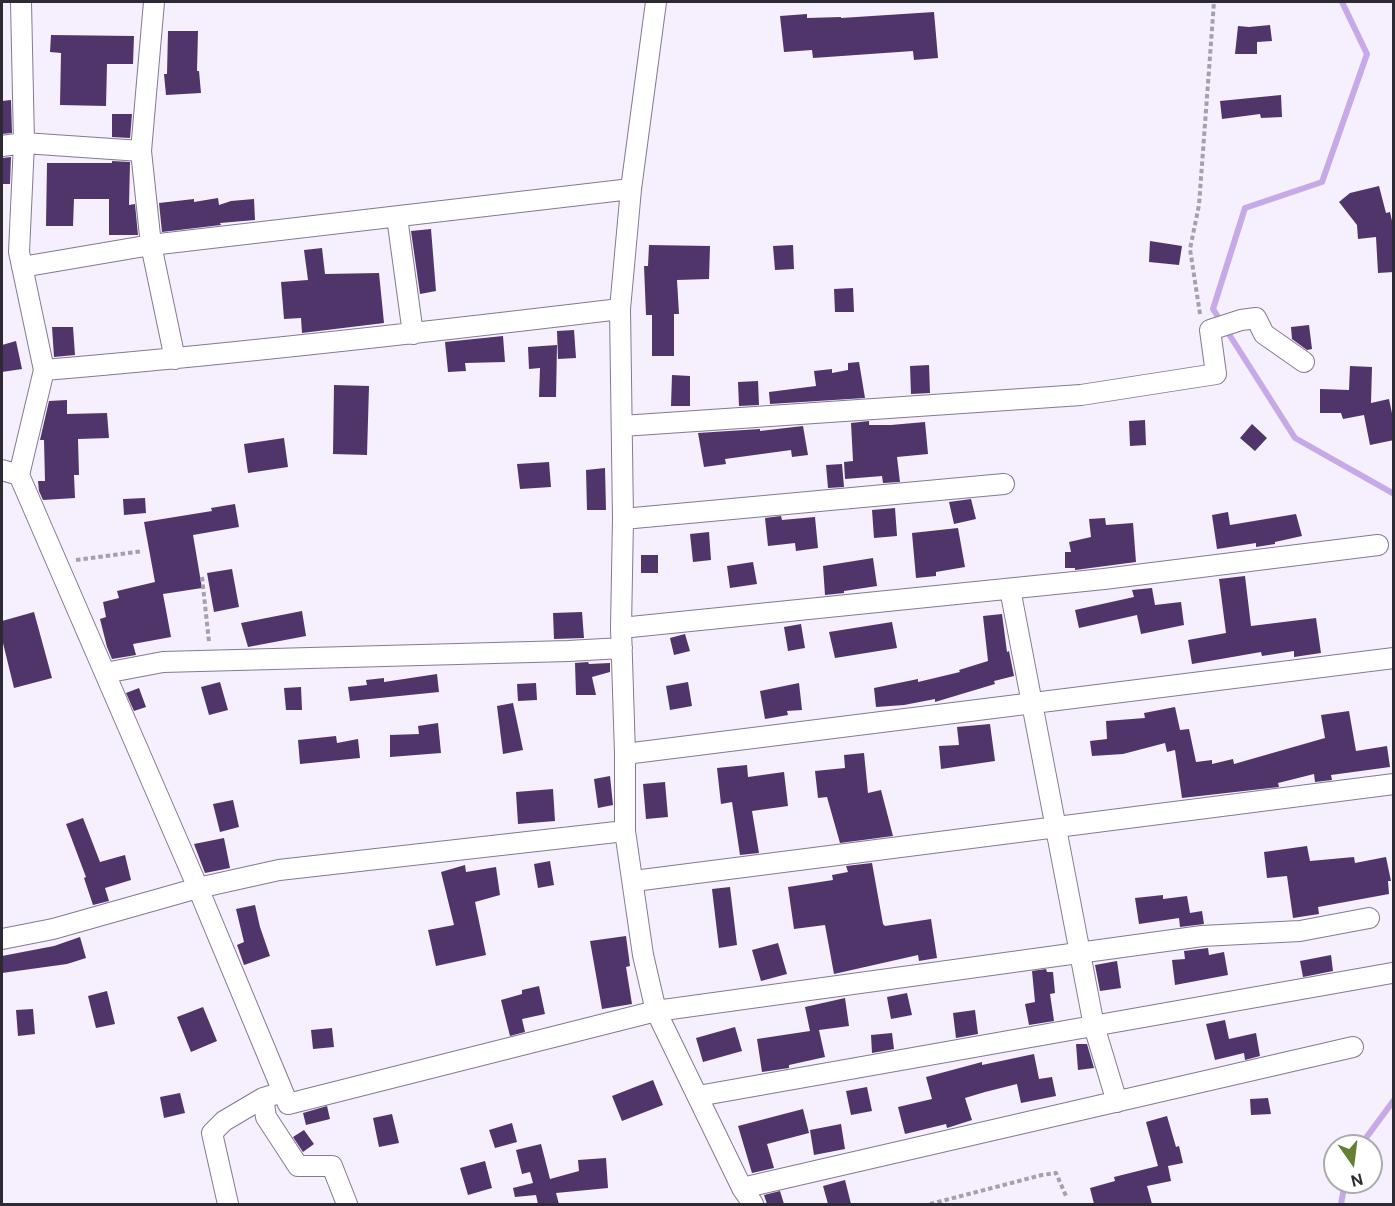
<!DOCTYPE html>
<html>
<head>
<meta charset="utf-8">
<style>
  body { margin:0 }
  #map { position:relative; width:1395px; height:1206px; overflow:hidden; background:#f5effe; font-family:"DM Sans",sans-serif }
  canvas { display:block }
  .frame { position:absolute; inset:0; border:3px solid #2e2a33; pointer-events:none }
  .north { position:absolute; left:1323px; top:1134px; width:60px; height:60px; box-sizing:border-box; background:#fff; border:2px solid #abaaad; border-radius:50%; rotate:166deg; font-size:16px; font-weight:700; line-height:24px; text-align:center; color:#2e2a33 }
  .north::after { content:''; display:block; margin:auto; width:21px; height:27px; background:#658033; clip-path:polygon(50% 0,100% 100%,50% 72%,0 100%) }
</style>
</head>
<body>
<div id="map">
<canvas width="1395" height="1206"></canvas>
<div class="frame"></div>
<div class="north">N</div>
</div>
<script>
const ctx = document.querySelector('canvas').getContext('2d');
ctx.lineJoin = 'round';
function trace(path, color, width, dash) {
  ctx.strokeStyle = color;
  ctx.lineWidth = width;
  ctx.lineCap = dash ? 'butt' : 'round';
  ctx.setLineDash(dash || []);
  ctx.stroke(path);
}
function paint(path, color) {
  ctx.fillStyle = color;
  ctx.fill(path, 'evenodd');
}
trace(new Path2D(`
  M1342,2L1367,54L1322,182L1245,208L1213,309L1295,438L1394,494
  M1360,1146L1394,1100
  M1341,1204L1345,1182`), '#c6a9e7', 6);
paint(new Path2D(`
  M934,12L938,58L914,60L913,51L813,58L812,50L784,52L780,16L807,14V18L841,17V18Z
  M1270,25L1272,41L1257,42V54H1235L1238,26L1249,27Z
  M168,31H198L197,71H199L201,93L166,95L164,74H167Z
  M51,35L134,36L133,64H107L106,106L60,105L61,53L50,52Z
  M1281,95L1282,117L1261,118L1260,114L1222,119L1220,101Z
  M11,100L12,133L2,134V101Z
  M112,114H132L130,138L112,137Z
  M11,157L10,184H2V158Z
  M112,161L130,162L129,205L135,204L138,235H109V199H74L73,226H46L47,163H112Z
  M1379,186L1386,213L1390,212L1394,230V272L1378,273L1376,237L1358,239L1357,225L1339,202L1350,193Z
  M218,198L219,205L231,201L254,199L255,220L220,223L221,225L162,232L159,203L194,199V202Z
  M431,229L436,291L420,294L411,231Z
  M1150,241L1182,246L1179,265L1149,262Z
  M649,245L710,246L709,279L677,280L679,314H674V356H652V315H646L644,266H648Z
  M793,245L794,269L775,270L773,246Z
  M322,248L325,274L379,273L384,323L302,333L301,318L284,319L281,282L308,280L304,250Z
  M853,288L854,312H835L834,289Z
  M1309,325L1312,349L1307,350L1292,339L1291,327Z
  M52,327H73L75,355L54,357Z
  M574,330L576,358L558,359L557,331Z
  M503,336L505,362L465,363L466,371L448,372L445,342Z
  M16,341L22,369L2,372V345Z
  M557,345L556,397H539L540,368L529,369L528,347Z
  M859,362L865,398L770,404L769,392L816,386L814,371L832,369V373L848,370V363Z
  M929,365L930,393L911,394L910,366Z
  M1350,366L1372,367L1371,403L1389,399L1394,423V440L1370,445L1364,415L1343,419L1341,413H1320V389L1349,390Z
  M672,375L690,376V406H671Z
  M758,381L759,405L739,406L738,382Z
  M334,385L369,386L367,455L333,454Z
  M67,400V414L107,413L109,438L78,439L79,475H74L75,498L43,500L39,491L38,481H45L44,440H40L49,401Z
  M1145,420L1146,445L1130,446L1129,421Z
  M869,421V425H891L925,422L928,454L897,457L900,482L883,483L882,476L845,479L844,462L853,461L851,423Z
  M1252,424L1267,438L1255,451L1240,438Z
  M803,426L808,455L792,457L791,450L725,459L726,464L704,467L698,433L760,429V431Z
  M284,438L288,467L248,473L244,444Z
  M549,462L551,487L520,489L517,464Z
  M842,464L844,487L828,488L826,465Z
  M605,468L606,510H587L586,470Z
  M145,498L146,513L124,515L123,499Z
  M971,499L976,519L954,524L949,502Z
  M235,504L239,527L193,535L202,588L163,594L171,637L133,644L136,655L112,659L107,647L100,619L106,617L103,602L119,598L117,591L155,582L144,522L212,511L211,508Z
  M895,508L897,536L874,538L872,510Z
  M1228,512L1230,525L1296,514L1302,536L1275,542V544L1256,547V543L1217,549L1212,515Z
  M781,516L782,520L815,517L818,548L796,551L795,543L768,546L765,518Z
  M1105,518L1106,525L1133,523L1136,562L1075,570V568H1065V552H1071L1069,542L1091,537L1089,519Z
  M958,528L965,567L936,572V576L916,578L912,533Z
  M709,532L711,560L693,562L690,534Z
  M641,555H658V573H641Z
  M873,558L877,586L844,591V593L825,595L823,566Z
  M753,562L757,584L730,588L727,566Z
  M232,569L239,607L214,612L207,573Z
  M1245,576L1251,626L1316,618L1321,653L1294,657V651L1262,656L1261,652L1192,664L1188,640L1226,633L1219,579Z
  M1152,588L1155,605L1181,602L1184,625L1141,634L1137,615L1079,628L1075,610L1134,597L1132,590Z
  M302,611L306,636L248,647L241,623Z
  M34,612L52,678L14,688L2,639V621Z
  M582,612L584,638L554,639L553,613Z
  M1002,614L1007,652L1009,651L1014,676L994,681L995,684L935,702V699L904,705L876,707L874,688L918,679V682L960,672L959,670L988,661L983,616Z
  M892,622L897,648L835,658L829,632Z
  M801,624L805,648L788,651L784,627Z
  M685,634L690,651L674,655L670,638Z
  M588,662L589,664L610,663V672L592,677L596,695H576L575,663Z
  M437,674L439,692L350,701L348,687L367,685L366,680L384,678V682Z
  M220,682L228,710L209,715L201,687Z
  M688,682L692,706L670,710L666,686Z
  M536,683L537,700L518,701L517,684Z
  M799,683L802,710L787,711L788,715L765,719L760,691Z
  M301,687L302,710H286L284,688Z
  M139,688L146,707L134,711L126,693Z
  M513,703L523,750L503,754L497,706Z
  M1175,707L1180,730L1189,729L1196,762L1212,760V764L1233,759L1234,764L1325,738L1321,715L1349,711L1356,751L1387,746L1390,767L1331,775L1332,780L1315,782L1314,774L1278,783L1279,787L1182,798L1175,750L1167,752L1165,743L1123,754L1092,756L1090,741L1107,739L1106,721L1145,718L1144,713Z
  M438,723L441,753L390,757V735L419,734L418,726Z
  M990,724L995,761L941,769L939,746L959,745L957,727Z
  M336,736L337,743L358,739L360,758L300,764L298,740Z
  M864,753L868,793L881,790L893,836L840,843L827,797L818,798L815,771L845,768L844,755Z
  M747,765L748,777L784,772L788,806L752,811L759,853L740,855L732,802L721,804L717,768Z
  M610,776L613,805L598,808L594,779Z
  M665,782L668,817L646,819L643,784Z
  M553,789L555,821L518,824L516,792Z
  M233,800L239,827L220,832L213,804Z
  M83,818L100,862L125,855L131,880L105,888L109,901L93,905L84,878L86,877L66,824Z
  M224,838L230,868L205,873L194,844Z
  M1307,846L1310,861L1354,857L1355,863L1386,857L1391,881H1388L1389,894L1318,907L1319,914L1293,918L1287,876L1267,878L1264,852Z
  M550,861L554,885L538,888L534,864Z
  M872,863L883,924L885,926L931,919L937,958L919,961L918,955L834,974L825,925L794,929L788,887L833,880L832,875L848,872L846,866Z
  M465,865L466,872L496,867L500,895L475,902L486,955L436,966L428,930L454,925L441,872Z
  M730,887L737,945L719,948L712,889Z
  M1163,895V899L1187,896L1190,913L1202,911L1204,924L1180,927L1179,918L1139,924L1135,898Z
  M255,905L260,927L270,956L244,965L237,945L244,942L236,909Z
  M626,936L630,966L626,967L632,1004L602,1009L590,941Z
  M80,937L86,958L67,964L2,973V956L54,946Z
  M778,943L787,974L761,981L752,950Z
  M1208,948L1209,955L1224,952L1228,975L1175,985L1172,960L1185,959L1184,951Z
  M1331,955L1333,971L1303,977L1300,961Z
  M1117,961L1121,988L1100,991L1095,965Z
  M1046,969L1047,972H1053L1055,993L1050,994L1054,1021L1029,1025L1025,1004L1035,1002L1032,971Z
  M539,986L545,1014L522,1019L525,1032L510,1036L501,1000L522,994V990Z
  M107,991L115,1024L96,1028L88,996Z
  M907,993L912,1015L891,1019L887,997Z
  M845,998L849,1026L819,1030L825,1057L789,1065V1068L762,1072L757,1039L810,1031L805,1007Z
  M203,1007L217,1041L191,1052L177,1017Z
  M33,1009L35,1034L18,1036L16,1010Z
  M975,1010L978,1034L956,1038L953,1013Z
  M1225,1020L1229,1039L1256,1033L1260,1056L1245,1060L1244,1053L1215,1060L1206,1024Z
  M735,1027L742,1051L703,1062L696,1038Z
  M332,1028L334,1047L313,1049L311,1030Z
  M892,1033L894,1049L872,1053L871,1035Z
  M1076,1044H1087L1094,1068L1078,1070Z
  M1034,1054L1039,1079L1052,1077L1056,1096L1021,1103L1017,1084L985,1092L965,1098L972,1120L947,1128L946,1124L905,1134L898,1107L932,1099L926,1077L982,1062V1065Z
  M653,1080L663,1105L622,1121L612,1096Z
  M867,1087L872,1111L851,1115L846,1091Z
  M180,1093L185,1113L164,1118L160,1097Z
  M1268,1098L1271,1114L1251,1115L1250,1099Z
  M327,1106L330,1119L306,1125L303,1113Z
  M803,1109L809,1133L767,1144L774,1168L752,1173L738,1126Z
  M392,1114L399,1143L379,1147L373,1118Z
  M1167,1116L1176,1147L1179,1146L1183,1163L1168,1166L1171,1181L1147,1186L1152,1204H1094L1090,1188L1115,1181L1114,1177L1158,1166L1146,1122Z
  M512,1123L517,1142L495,1148L489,1130Z
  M841,1124L845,1149L814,1155L810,1130Z
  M304,1130L314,1144L303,1152L293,1137Z
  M541,1144L550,1179L579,1171L578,1160L606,1158L608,1188L556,1193L559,1204H538L536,1195L515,1197L513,1188L533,1183L530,1172L522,1174L516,1150Z
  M485,1161L492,1188L468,1195L460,1168Z
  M845,1180L851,1204H828L823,1186Z
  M780,1191L784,1204H767L764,1195Z`), '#4f356a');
const minor = new Path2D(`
  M21,2L24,143L19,252L44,370
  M154,2L141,151L151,245L175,359
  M656,2L631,189L620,309L623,519L621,628L625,754V831L643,955L656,1011L742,1188L753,1204
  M2,146L24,143L141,151
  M397,217L413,334
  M22,267L151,245L631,189
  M622,426L1081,395L1216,374L1210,330L1241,320L1256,318L1264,334L1304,362
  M2,470L19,475L198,888L288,1104L656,1011L1202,936L1300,931L1369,918
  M19,475L44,370C237,354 428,332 620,309
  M623,519L1004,484
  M1010,589L1094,1026L1117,1102
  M621,628L1104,579L1378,545
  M105,673L163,662L568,651L622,648
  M625,754L1394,658
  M634,881L1394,784
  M2,939L53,929L198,888L279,870L625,831
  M283,1092L263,1098L266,1117L298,1166H332L347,1204
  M698,1096L1392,973
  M742,1188L1353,1047
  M228,1204L212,1133L224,1121L263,1098`);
trace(minor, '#847a91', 22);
trace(new Path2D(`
  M1200,314L1190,249L1199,205L1214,2
  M76,560L143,551
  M202,577L209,642
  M930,1204L1042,1175L1056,1173L1066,1196`), '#a5a0ad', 4, [4.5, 3]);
trace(minor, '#fff', 20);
</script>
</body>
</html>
